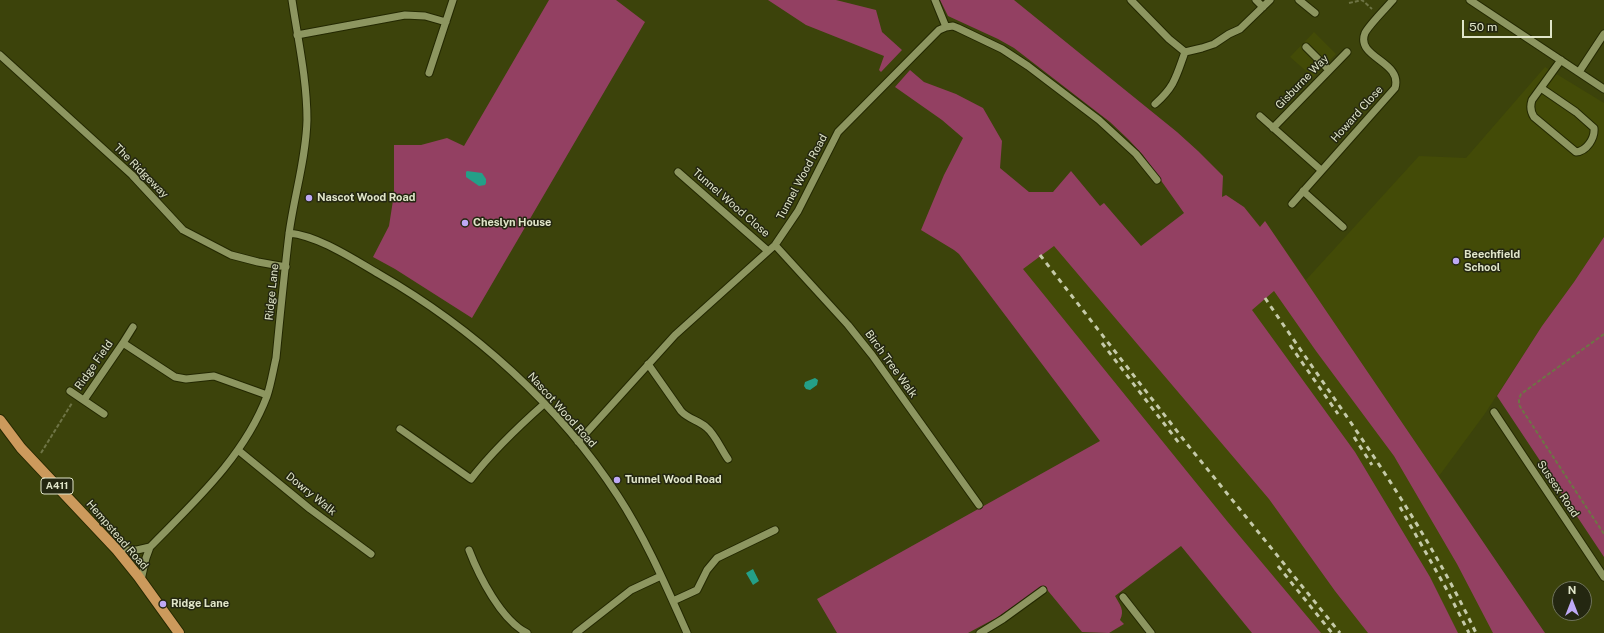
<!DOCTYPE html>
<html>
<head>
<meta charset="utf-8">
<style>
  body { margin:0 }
  #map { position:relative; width:1604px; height:633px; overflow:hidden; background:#3c430b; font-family:"Public Sans",sans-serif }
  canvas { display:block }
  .north { position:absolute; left:1552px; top:581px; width:40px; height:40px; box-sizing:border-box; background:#242711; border:1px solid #6f735b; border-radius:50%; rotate:0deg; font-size:11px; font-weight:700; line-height:16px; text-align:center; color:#e0e5c9 }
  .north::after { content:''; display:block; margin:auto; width:14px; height:18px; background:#bea9f5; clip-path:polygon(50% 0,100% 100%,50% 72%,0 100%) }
  .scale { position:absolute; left:1462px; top:20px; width:90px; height:18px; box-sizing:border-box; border:2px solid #e0e5c9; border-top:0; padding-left:5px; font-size:12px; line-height:14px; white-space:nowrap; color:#e0e5c9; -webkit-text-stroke:3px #242711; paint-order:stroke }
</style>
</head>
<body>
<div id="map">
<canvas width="1604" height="633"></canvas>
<div class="north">N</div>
<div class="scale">50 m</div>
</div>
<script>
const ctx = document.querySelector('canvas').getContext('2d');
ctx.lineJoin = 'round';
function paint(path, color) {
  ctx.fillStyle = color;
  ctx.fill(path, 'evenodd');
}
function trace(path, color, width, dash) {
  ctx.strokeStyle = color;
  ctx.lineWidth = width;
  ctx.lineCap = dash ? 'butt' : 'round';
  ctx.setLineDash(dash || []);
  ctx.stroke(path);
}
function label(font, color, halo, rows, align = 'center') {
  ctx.font = font + ' "Public Sans",sans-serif';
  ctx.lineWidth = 3;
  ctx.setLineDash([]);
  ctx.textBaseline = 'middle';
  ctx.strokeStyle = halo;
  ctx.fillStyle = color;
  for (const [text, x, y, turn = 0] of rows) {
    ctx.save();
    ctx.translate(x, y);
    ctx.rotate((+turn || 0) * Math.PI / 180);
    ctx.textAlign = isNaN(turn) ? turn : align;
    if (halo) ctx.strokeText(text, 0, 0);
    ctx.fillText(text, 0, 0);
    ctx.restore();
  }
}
paint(new Path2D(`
  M1314,32L1336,54L1313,77L1290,57Z
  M1545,67L1604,103V237L1574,282L1542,326L1484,415L1439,476L1544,633H1252L992,225L1016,208L1146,299L1244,207L1260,226L1265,221L1306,280L1419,156L1466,158Z`), '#434b07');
paint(new Path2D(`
  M549,0H616L645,22L472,318L395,269L373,257L389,226L394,194V145H421L447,138L464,146Z
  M768,0H836L876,10L882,32L902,50L881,72L879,70L884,56L806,25Z
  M940,0H1014L1177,132L1198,151L1223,176L1222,197L1226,195L1244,207L1260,227L1265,221L1545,633H1493L1457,564L1394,456L1316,351L1274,291L1252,310L1355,452L1430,577L1458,633H1368L1335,591L1269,499L1054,246L1023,269L1227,521L1321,633H1252L1181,546L1115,596C1120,605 1125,610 1120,620L1124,624L1109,633L1082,632L1044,586L996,618L968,633H837L817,599L1100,441L959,254L954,250L921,230L944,175L963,138L942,120L895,87L910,70L924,82L956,94L983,108L1002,141L1000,168L1029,192H1053L1071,171L1100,206L1104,203L1141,246L1184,213L1143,155L1129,140L1110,122L1014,48L998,39L948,16Z
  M1604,237V557L1497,396L1542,326L1574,282Z`), '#934062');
paint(new Path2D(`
  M467,171L482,173L486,179V183L485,185L479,186L466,177V172Z
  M815,378L818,380L817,385L810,390L806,389L804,386L805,382Z
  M753,569L759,581L753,585L746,573Z`), '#249f88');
const minor = new Path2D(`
  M935,0L946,27L953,26L958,28L1002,49L1028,66L1099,120L1136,154L1157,180
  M1131,0L1169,39L1185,52C1176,77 1175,86 1155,104
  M1256,0L1263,7
  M1299,0L1315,13
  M1470,0L1604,89
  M297,35L405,15L425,16L446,22
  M1306,47L1329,70
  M1185,52L1202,48L1214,44L1229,34L1240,29L1270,0
  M0,55L132,175L183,230L231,255L258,262L286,267
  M1579,72L1604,34
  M429,73L453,0
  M1541,88L1576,112L1594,128C1595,138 1587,151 1576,152L1534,117C1530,111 1530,106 1532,100L1561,60
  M1260,116L1321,170
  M1273,128L1347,52
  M678,172L768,251
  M1303,191L1343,227
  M1292,204L1395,88C1403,61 1355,58 1365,33C1369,25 1386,8 1393,0
  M289,233C319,236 353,259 379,274C473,328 559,405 618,496C646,539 666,586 687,633
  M775,245L848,325L872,355L979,505
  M123,343L133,327
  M648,364L681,411C688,419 698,420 706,427C715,434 721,449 728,459
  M70,391L104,414
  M84,400L123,343L175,377L186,379L214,376L267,395
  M1494,412L1604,577
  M400,429L471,479C492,452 518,427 544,404
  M578,442L675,335L775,245L798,211L838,132L939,30L946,27
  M238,450L310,509L371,554
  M117,550H137L150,547
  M469,550C479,576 501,620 527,633
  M141,580L146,558L150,547C194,502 244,457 267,396C271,384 273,371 276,358C280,317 284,275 289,234C294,196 306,159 307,120C307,80 298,40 292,0
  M1123,597L1151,633
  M673,601L697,590L707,570L717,558L775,530
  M576,633L631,590L661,576
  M980,633L1003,619L1043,590`);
const major = new Path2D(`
  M0,420L21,448L117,550L138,576L179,633`);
trace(minor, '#232800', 9);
trace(major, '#232800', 12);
trace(new Path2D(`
  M1349,3L1362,0L1372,9
  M1604,334L1521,394L1519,399V405L1604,534
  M41,453L72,403`), '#6e7445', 2, [4, 2]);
trace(minor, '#8d9660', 7);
trace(major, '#cc9a5c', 10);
trace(new Path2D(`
  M1040,255L1187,444L1340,633
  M1265,298C1339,407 1419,513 1476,633
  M1102,343L1179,443
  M1290,345L1338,414
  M1354,437L1372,465
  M1400,507L1447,590L1469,633
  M1278,566L1332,633`), '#c5caa9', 3, [5, 5]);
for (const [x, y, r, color] of [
  [309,198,4,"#bea9f5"],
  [465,223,4,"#bea9f5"],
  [1456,261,4,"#bea9f5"],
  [617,480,4,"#bea9f5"],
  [163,604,4,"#bea9f5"]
]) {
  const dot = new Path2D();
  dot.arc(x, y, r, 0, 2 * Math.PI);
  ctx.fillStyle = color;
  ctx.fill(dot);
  trace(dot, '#242711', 1.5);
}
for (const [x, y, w] of [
  [57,486,32]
]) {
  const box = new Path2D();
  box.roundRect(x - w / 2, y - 8, w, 16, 3);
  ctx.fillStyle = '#242711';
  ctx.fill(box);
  trace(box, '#e0e5c9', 1);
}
label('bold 10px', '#e0e5c9', null, [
  ["A411",57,486]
]);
label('11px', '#e0e5c9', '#242711', [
  ["Gisburne Way",1302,82,-46],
  ["Howard Close",1357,114,-48],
  ["The Ridgeway",141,171,45],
  ["Tunnel Wood Road",802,177,-62],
  ["Tunnel Wood Close",731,203,41],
  ["Ridge Lane",272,292,-84],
  ["Birch Tree Walk",891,364,54],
  ["Ridge Field",94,365,-55],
  ["Nascot Wood Road",562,410,48],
  ["Sussex Road",1558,489,56],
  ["Dowry Walk",311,494,39],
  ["Hempstead Road",117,535,49]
]);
label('bold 11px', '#e0e5c9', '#242711', [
  ["Nascot Wood Road",317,198],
  ["Cheslyn House",473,223],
  ["Beechfield",1464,255],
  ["School",1464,268],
  ["Tunnel Wood Road",625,480],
  ["Ridge Lane",171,604]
], 'left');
</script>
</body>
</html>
